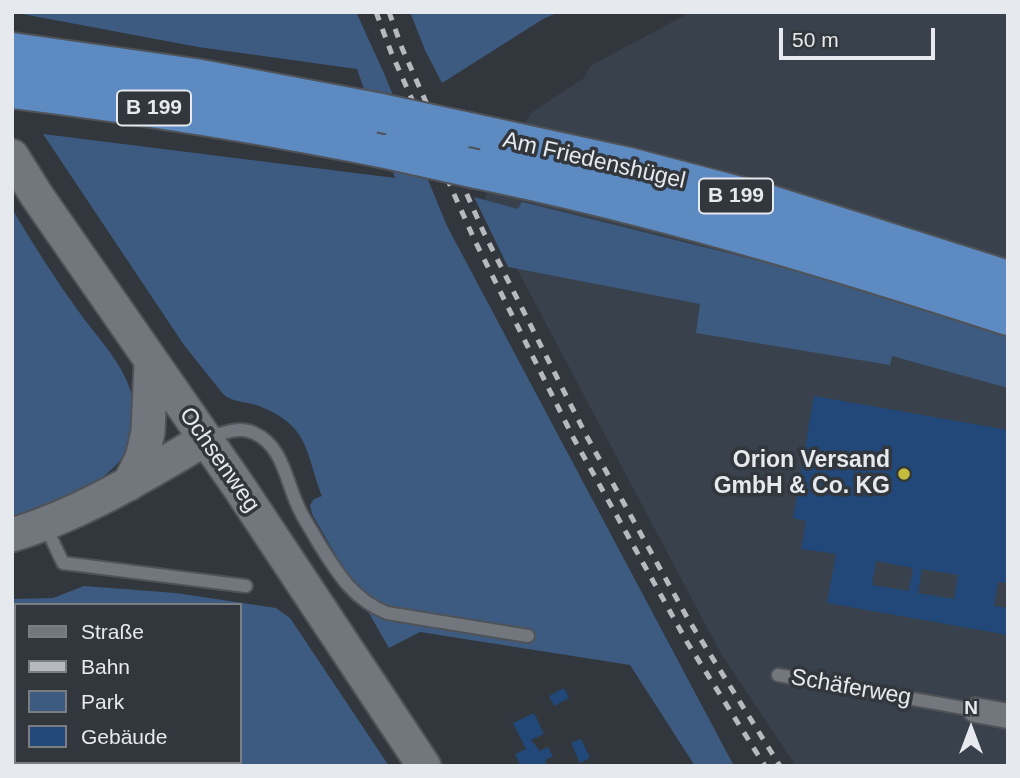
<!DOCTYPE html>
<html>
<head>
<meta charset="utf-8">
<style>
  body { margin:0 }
  #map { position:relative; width:1020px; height:778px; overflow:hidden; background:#32373d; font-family:Helvetica,sans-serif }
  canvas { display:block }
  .frame { position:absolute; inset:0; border:14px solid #e6e9ed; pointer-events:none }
  .legend { position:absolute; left:14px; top:603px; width:228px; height:161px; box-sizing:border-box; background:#32373d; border:2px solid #7a7e83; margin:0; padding:9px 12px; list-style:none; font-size:21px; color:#e6e9ed }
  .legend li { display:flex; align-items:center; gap:14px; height:35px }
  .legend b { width:35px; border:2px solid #7a7e83 }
  .north { position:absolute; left:936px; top:694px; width:70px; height:70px; -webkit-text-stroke:5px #32373d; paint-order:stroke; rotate:0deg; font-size:19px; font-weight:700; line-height:28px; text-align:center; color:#e6e9ed }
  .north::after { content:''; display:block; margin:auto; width:24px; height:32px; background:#e6e9ed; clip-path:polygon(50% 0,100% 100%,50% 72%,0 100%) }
  .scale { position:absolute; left:779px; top:28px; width:156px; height:32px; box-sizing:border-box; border:4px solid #e6e9ed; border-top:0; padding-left:9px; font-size:21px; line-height:24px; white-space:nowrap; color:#e6e9ed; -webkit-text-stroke:5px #32373d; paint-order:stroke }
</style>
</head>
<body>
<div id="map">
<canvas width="1020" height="778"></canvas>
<div class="frame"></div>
<ul class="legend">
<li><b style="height:9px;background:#72777e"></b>Straße</li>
<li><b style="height:9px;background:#b6b9be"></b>Bahn</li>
<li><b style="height:19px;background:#3d5b80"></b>Park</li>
<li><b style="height:19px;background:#214878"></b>Gebäude</li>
</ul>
<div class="north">N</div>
<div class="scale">50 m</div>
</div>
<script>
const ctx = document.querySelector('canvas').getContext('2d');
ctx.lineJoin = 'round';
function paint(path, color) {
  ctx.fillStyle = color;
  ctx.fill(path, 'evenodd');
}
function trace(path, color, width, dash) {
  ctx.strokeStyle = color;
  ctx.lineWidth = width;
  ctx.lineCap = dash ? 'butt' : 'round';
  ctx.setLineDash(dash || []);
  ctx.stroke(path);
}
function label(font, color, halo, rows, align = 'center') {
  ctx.font = font + ' Helvetica,sans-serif';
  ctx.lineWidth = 7;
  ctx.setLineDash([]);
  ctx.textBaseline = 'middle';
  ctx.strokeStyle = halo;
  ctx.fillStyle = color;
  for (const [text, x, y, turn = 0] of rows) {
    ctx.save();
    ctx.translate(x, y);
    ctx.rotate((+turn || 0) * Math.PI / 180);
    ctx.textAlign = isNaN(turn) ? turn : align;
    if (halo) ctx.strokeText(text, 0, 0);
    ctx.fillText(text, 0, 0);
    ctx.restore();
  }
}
paint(new Path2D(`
  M691,12H1008V766H796L720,652L482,203L531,113L584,78L590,66Z`), '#38414c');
paint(new Path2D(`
  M12,12H356L383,71L447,226L734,766H695L630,665L420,632L389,648L312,514L310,505L314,499L322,496C305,451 310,426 259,406C247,401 233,403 223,394L184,345L43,134L395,178L357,69L198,47Z
  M410,12H559L543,19L442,83L425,50Z
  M474,197L518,209L522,202L792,269L1008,336V388L892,356L890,365L696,333L700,304L508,267Z
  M12,209C33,244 55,279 79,312C93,332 115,355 125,377C166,464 78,497 12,518Z
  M84,586L176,593L276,608L290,618L389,766H12V599L53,598ZM16,605H240V762H16Z`), '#3d5b80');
paint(new Path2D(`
  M814,396L1008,430V583L998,582L994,606L1008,608V635L827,603L836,554L801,549L806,521L793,518ZM876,561L913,568L909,591L872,585ZM922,569L958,575L954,599L918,593Z
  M564,688L569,698L554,706L549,696Z
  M534,713L544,734L531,740L540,751L548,747L553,756L545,760L548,766H521L515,754L526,749L513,723Z
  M581,739L590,758L580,763L571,743Z`), '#214878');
const lane = new Path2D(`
  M208,438C223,433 239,426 254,433C282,445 286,480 297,504C302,517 311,529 318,542C337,572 352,599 387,613L528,636
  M45,525L63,563L246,586
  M778,675L975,710`);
const street = new Path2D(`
  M975,710L1008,716`);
const secondary = new Path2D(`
  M12,156L37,196L239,487L424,766
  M129,484L142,458L148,432L151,363
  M12,535C82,514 142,476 204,440`);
const highway = new Path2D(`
  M12,52L195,78L381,113
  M12,89C141,105 268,125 395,151
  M460,130L625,166L762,202L1008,280
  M476,169C656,206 833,259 1008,316`);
trace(lane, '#4f5358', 16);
trace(street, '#4f5358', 28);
trace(secondary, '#4f5358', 37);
trace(highway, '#4f5358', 42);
trace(lane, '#72777e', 12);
trace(street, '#72777e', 24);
trace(secondary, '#72777e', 33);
trace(highway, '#5d8ac1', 38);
trace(new Path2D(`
  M376,12L391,52L474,239L574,439L687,642L765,766
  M389,12L402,48L484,233L586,435L688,619L780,766`), '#b6b9be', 5, [9, 9]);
const highwayBridge = new Path2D(`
  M381,113L460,130
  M395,151L476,169`);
trace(highwayBridge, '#4f5358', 42, []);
trace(highwayBridge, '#5d8ac1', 38);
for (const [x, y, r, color] of [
  [904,474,7,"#c6bc3c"]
]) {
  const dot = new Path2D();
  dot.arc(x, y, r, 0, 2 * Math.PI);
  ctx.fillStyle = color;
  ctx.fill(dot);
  trace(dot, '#32373d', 2.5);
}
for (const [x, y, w] of [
  [154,108,74],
  [736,196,74]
]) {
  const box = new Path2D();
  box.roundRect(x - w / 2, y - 17.5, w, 35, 5);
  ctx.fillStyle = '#32373d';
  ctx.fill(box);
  trace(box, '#e6e9ed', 2);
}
label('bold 21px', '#e6e9ed', null, [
  ["B 199",154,108],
  ["B 199",736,196]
]);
label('23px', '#e6e9ed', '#32373d', [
  ["Am Friedenshügel",594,161,13],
  ["Ochsenweg",219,460,55],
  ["Schäferweg",851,688,10]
]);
label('bold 23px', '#e6e9ed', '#32373d', [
  ["Orion Versand",890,461],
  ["GmbH & Co. KG",890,487]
], 'right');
</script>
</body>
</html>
